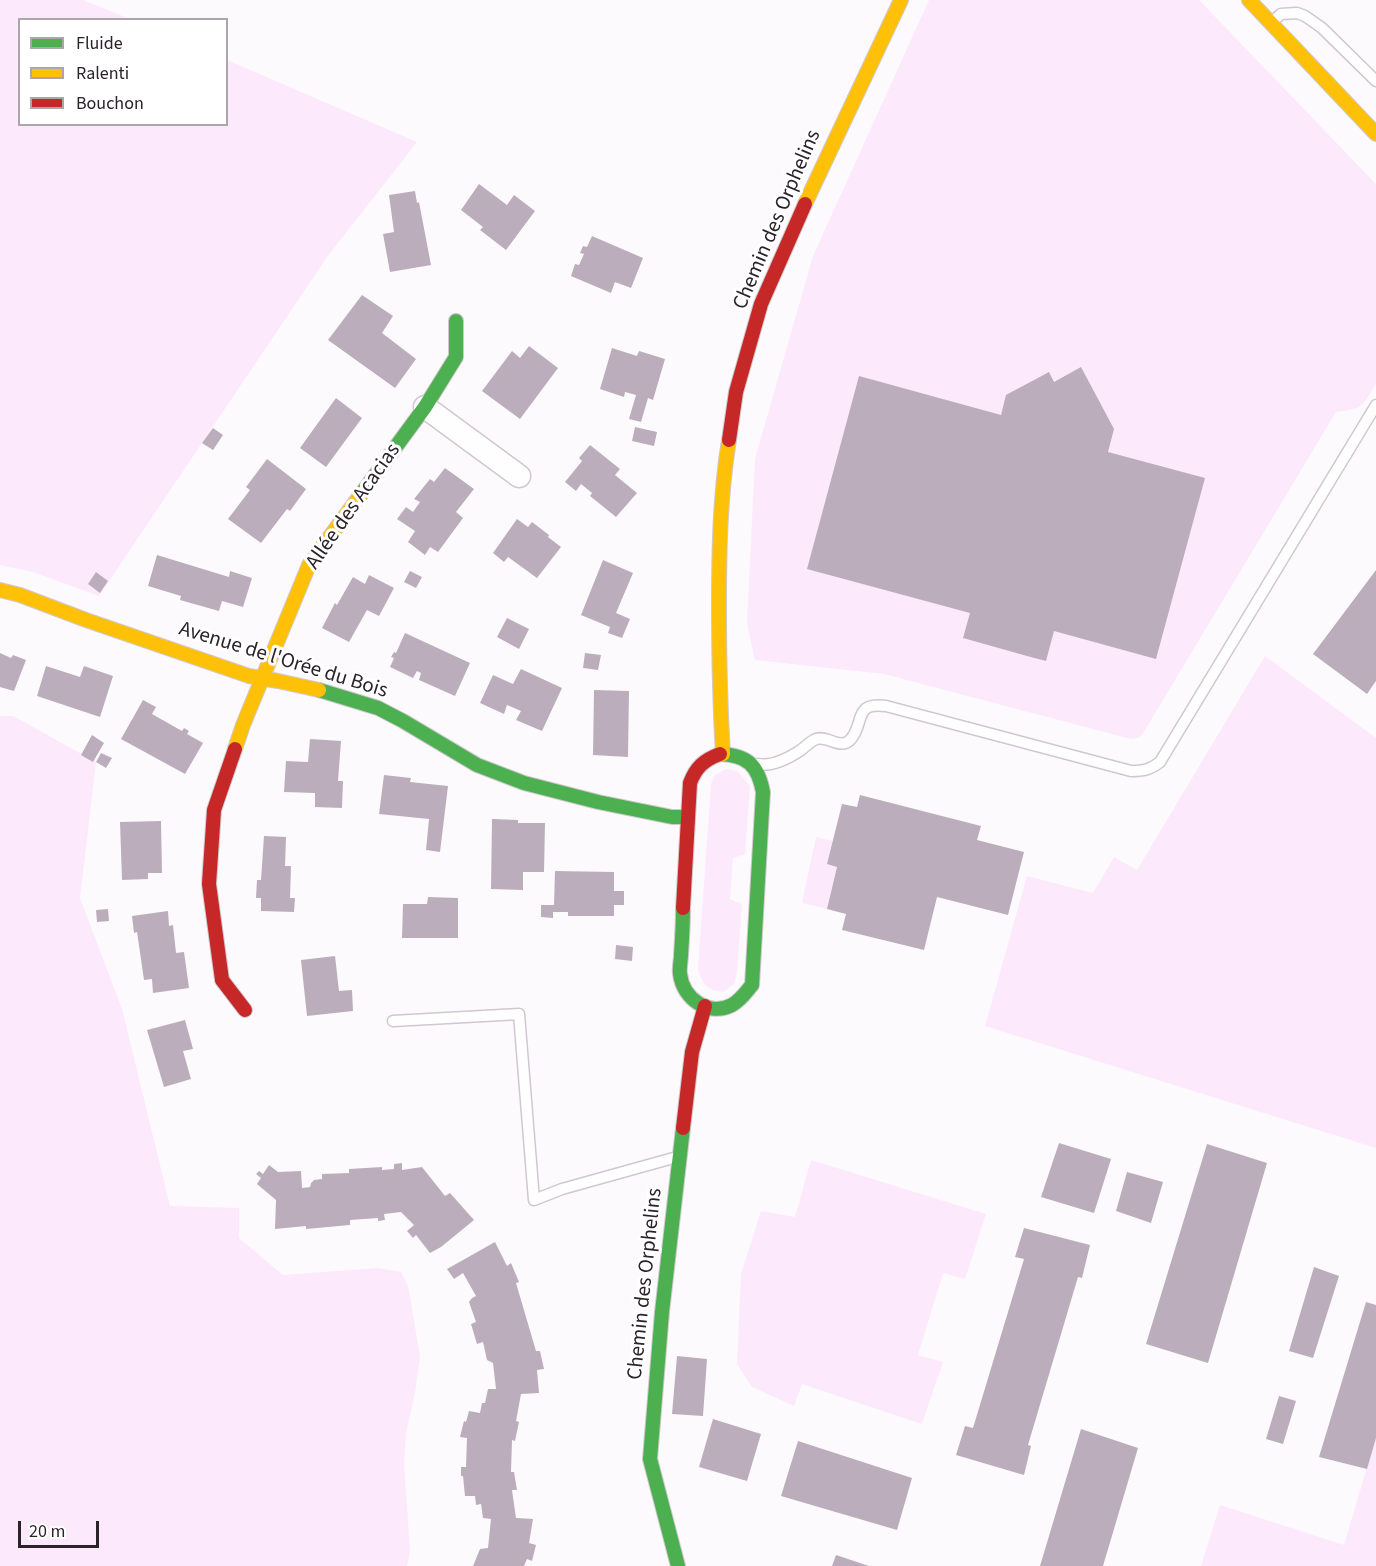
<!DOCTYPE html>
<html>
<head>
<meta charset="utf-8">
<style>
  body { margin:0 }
  #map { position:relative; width:1376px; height:1566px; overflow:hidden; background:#fdfafd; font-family:"Source Sans 3",sans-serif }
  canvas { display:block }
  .legend { position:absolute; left:18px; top:18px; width:210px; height:108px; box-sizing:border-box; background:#fff; border:2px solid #aaa7aa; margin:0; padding:8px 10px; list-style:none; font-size:18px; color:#2b222a }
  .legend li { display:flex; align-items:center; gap:12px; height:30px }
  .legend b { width:30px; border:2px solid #aaa7aa }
  .scale { position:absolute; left:18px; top:1521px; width:81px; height:27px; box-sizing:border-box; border:3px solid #2b222a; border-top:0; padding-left:8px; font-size:18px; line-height:21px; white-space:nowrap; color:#2b222a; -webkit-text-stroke:4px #fff; paint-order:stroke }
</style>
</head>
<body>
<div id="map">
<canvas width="1376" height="1566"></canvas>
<ul class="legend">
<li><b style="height:8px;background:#4caf50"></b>Fluide</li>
<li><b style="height:8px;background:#ffc107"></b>Ralenti</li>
<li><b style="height:8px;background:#c62828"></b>Bouchon</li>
</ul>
<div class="scale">20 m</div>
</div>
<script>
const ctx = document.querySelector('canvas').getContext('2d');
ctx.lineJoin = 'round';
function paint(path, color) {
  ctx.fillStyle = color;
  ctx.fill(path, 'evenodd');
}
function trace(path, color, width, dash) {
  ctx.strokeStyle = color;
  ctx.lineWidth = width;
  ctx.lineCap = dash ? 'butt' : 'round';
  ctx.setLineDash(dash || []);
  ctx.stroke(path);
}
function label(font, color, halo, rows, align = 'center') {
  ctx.font = font + ' "Source Sans 3",sans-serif';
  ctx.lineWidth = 6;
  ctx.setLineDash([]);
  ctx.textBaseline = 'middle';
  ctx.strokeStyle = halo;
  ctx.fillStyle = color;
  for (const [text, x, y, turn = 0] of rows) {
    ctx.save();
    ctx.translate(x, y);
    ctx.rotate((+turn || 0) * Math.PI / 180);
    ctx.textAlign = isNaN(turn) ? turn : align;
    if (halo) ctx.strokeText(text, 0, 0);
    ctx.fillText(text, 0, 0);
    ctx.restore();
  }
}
paint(new Path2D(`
  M0,0H83L130,19L20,20V124H226L227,60L417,142L327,257L99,596L33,572L0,565Z
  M929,0H1199L1376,184V384C1361,408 1364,408 1336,412L1142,735L1138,738L1131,739L884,674L755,660L747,623L755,459L813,256Z
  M1265,656L1376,738V1148L985,1026L1027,876L1093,893L1114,857L1137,870Z
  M0,716H13L96,762L80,898L122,1009L170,1206L239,1208V1238L283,1275L378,1268L401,1272L408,1286L420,1356L415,1393L406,1433L404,1461L410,1552L407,1566H0Z
  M726,769L737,771L750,786L745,854L733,858L730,899L742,904L737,972L734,984L723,992C707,990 703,985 698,969L711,784L715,775Z
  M816,837L833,841L827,864L837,867L827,909L802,903Z
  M811,1160L986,1214L965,1279L943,1273L918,1355L943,1362L922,1424L802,1384L794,1406L752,1387L737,1364L741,1274L761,1211L795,1217Z
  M1376,1437V1566H1201L1220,1505L1344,1545Z`), '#fce9fb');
paint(new Path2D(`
  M479,184L507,205L514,195L535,211L506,250L480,230L483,227L461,210Z
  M415,191L417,203L419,202L431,265L390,272L383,234L394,232L389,195Z
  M592,236L643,258L631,288L615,282L611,293L571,276L575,264L579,265L584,254L580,253L583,246L587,247Z
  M362,295L393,316L382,333L416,359L395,388L328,340Z
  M529,346L558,368L520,419L482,391L512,351L520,358Z
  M612,348L637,356L639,351L665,359L653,400L648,398L641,422L629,419L636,395L625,392L624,397L600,389Z
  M1081,367L1114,429L1108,452L1205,478L1156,659L1054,631L1046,661L1027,656L963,638L970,613L807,569L859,376L1001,415L1006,395L1049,372L1054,382Z
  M336,398L362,418L326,467L300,448Z
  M635,427L657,432L654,446L632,441Z
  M213,428L223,435L213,450L202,443Z
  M590,445L620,469L615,475L637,493L616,517L590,496L592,493L581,484L576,491L565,482L582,461L579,458Z
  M267,459L306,489L290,511L287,509L261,543L228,519L250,490L246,487Z
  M445,468L474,489L456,512L463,518L438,552L430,547L425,555L408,542L415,531L397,519L406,507L413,512L420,502L414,499L430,479L434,482Z
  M517,519L528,527L532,522L549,535L548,537L561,547L537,578L508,557L504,562L493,553Z
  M157,555L229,577L230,571L252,578L243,607L222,601L219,611L180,600L181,596L148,586Z
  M603,560L633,573L616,613L630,619L622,638L608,633L610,627L581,615Z
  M1376,570V681L1367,694L1313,654Z
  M410,571L422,577L416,588L404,582Z
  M96,572L108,581L100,593L88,584Z
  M369,575L394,588L379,616L367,610L349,642L322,628L335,603L337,605L353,577L365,584Z
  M507,618L529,629L519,649L497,637Z
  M405,633L470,663L455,696L419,680L421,673L417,671L413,678L390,667L394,658L391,657L394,652L396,653Z
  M0,653L11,658L13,655L26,660L14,691L0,687Z
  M585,653L601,655L598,670L583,668Z
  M46,666L80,677L84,666L113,676L100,717L37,696Z
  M521,669L562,688L542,731L516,720L521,711L507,705L504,714L480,703L493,675L513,684Z
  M594,690L629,691L628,757L593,755Z
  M143,700L156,707L152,714L182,731L184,728L189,731L187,734L203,743L185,774L121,739Z
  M92,735L104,743L93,762L81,755Z
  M310,739L341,741L338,781H343L342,808L315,807V793L284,792L286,761L308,762Z
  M101,753L112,758L106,768L96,762Z
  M384,775L411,778L410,782L448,786L440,852L426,850L429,819L379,814Z
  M860,795L981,826L977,840L1024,852L1008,915L937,897L924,950L842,930L846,914L827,909L837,867L827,864L842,804L857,807Z
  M492,819L518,820V823H545L544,872H523V890L491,889Z
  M161,821L162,873H148V879L122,880L120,822Z
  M264,836L286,837L285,866H291L290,898H295L294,912L261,911V898H256L257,880H261Z
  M555,871L614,872V891H624V905H614V916H568V912H553V918L541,917V905H554Z
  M428,897L458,898V938H402L403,904H427Z
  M108,909L109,921L97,922L96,910Z
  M168,911L169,926L173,925L176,953L184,952L189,988L153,993L152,979L144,980L137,932L134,933L132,916Z
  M616,945L633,947L632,961L615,959Z
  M335,956L339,991L352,990L353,1011L307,1016L301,960Z
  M185,1020L193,1049L183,1051L191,1079L164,1087L147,1030Z
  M1059,1143L1111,1159L1094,1213L1041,1197Z
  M1207,1144L1267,1163L1208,1363L1146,1344Z
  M402,1163V1170L422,1167L445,1196L450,1193L474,1220L441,1247L430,1253L416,1235L413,1238L407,1231L414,1225L401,1212L384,1214L385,1220L378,1221V1218L350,1220V1225L306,1229V1226L275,1229L276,1200L257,1184L261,1178L256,1174L259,1171L263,1174L269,1165L278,1172L301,1171L302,1188L310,1187L311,1183L314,1180L322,1179V1174L349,1173V1169L382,1167V1170L394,1169V1164Z
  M1127,1172L1163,1182L1151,1223L1116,1211Z
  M1024,1228L1090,1245L1082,1278L1078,1277L1028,1445L1031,1446L1024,1475L956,1455L965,1426L973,1428L1024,1259L1015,1257Z
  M495,1242L507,1266L511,1263L519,1282L516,1283L536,1351H540L544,1369L537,1370L539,1393L521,1394L516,1421L519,1422L515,1441L512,1440L511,1472H514L517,1490H512L516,1518L533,1519L529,1543L536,1545L532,1561L527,1559L524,1566H473L480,1549L488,1548L491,1519L483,1518L481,1504L476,1505L475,1496H465L463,1476H461V1467H466L467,1438L460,1437L464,1421L466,1422L469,1411L480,1413L482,1403H485L488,1389H496L493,1363L487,1360L483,1342L477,1344L471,1324L476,1322L469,1302L472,1298L476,1296L463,1273L454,1279L447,1269Z
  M1314,1267L1339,1276L1313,1358L1289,1351Z
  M1366,1302L1376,1305V1438L1367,1469L1319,1457Z
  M677,1356L707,1359L703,1416L672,1414Z
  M1279,1396L1296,1401L1283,1444L1266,1439Z
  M713,1419L761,1434L747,1481L699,1467Z
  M1081,1429L1138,1448L1103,1566H1040Z
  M798,1441L912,1478L897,1530L781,1496Z
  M836,1555L869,1566H832Z`), '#bcadbc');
const lane = new Path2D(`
  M1273,21L1281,14L1297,13L1305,16L1322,28L1376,81
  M758,764C773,767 789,758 801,750C806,746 811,741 816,739C828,735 841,751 851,739C865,722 853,702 886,706L1131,771C1143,771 1150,770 1160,762L1376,405
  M393,1021L519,1014L534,1200L562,1189L677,1157`);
const street = new Path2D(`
  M425,407L519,476`);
const fast = new Path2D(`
  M362,493L425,407L456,357V321
  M319,690L378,708L403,721L477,765L524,783L598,802L672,817H688
  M683,908C683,924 682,940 681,955C681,961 679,968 680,974C683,999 709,1017 732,1005C741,1000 746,992 752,985L763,792C758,765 747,755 720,754
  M678,1566L650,1459L662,1312L683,1128`);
const slow = new Path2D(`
  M1249,0L1376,134
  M805,204L901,0
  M0,590L20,595L86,620L249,676L278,681L319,690
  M235,749L243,725L309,565L362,493
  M723,754C720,705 719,656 719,606C719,551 720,495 729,440`);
const jam = new Path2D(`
  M729,440L736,392L761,304L805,204
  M235,749L214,810L209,884L222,980L245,1010
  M683,908L690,783C696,767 704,760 720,754
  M683,1128L692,1052L705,1006`);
trace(lane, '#cfc9cf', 13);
trace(street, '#cfc9cf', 25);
trace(fast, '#cfc9cf', 16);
trace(slow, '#cfc9cf', 16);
trace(jam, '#cfc9cf', 16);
trace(lane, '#fffeff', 10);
trace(street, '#fffeff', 22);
trace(fast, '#4caf50', 14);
trace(slow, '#ffc107', 14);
trace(jam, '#c62828', 14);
label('21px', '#2b222a', '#fff', [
  ["Chemin des Orphelins",778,220,-67],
  ["Allée des Acacias",354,507,-55],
  ["Avenue de l'Orée du Bois",283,661,17],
  ["Chemin des Orphelins",646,1284,-84]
]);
</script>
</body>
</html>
